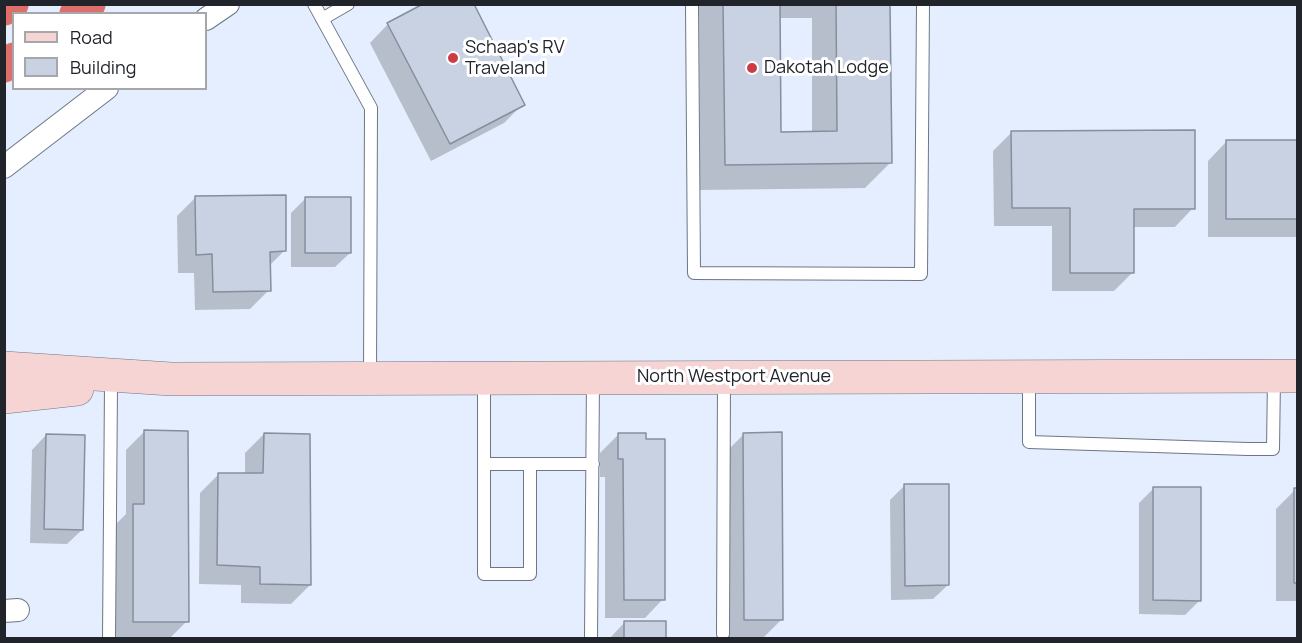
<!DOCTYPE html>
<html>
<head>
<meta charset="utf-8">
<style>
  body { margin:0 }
  #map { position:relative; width:1302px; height:643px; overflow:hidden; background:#e4eefe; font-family:Manrope,sans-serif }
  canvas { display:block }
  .frame { position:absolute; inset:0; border:6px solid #21242a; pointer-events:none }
  .legend { position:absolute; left:12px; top:12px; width:195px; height:78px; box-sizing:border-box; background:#fff; border:2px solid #a6a7aa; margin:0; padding:8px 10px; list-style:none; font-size:18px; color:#21242a }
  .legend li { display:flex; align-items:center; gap:12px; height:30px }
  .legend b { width:30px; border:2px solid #a6a7aa }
</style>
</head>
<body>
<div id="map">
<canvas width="1302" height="643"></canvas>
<div class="frame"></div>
<ul class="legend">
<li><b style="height:8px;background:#f5d4d3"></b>Road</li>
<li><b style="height:16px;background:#c8d2e2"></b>Building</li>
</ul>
</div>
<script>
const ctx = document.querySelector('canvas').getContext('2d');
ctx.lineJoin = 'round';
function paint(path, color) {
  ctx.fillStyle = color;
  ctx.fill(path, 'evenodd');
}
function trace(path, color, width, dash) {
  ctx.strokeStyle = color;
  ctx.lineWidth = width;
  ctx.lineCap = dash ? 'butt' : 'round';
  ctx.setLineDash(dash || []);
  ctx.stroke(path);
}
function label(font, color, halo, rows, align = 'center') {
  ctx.font = font + ' Manrope,sans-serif';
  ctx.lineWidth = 6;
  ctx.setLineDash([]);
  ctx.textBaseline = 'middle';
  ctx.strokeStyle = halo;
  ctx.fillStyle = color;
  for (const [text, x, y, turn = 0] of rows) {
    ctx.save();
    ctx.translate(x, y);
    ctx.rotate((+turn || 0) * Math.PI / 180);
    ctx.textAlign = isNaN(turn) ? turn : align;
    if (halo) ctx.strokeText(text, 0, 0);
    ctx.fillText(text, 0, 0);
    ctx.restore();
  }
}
paint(new Path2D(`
  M699,4H888L890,163L865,188L700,190ZM778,18H812V133H779Z
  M388,24L523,104L504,123L431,161L370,43Z
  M1012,132L1193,208L1175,227H1132L1133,272L1114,291H1052V226H994L993,151Z
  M1298,141V237H1208V161L1226,142Z
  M196,197L284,251L269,266V290L250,309L195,310L194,273H178L177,216Z
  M306,198L350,253L335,267H291V213Z
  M145,431L187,621L170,638H115V525L126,514V450Z
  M264,434L310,585L291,604L241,603V585L199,584L200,493L219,474H245V453Z
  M619,434L663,599L645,618H605V477H600V453Z
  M744,434L782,619L763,638H726L725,453Z
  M46,435L82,530L67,544L30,543L32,450Z
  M905,485L948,585L933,599L891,600L890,500Z
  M1154,488L1200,600L1185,615L1139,614V503Z
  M1295,490H1298V601H1276V509Z
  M624,623H664V638H610Z`), '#0003');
const building = new Path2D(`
  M423,4H474L525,105L450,144L387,23Z
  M723,4H780L781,132L837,131L836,4H890L892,163L725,165Z
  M1195,130V209H1134V273H1070V208H1012L1011,131Z
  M1226,140H1298V219H1226Z
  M286,195V251L270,252L271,291L213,292L212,254L196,255L195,196Z
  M305,197H351V253H305Z
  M144,430L188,431L189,622H133V504H144Z
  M782,432L783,620H744L743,433Z
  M264,433L310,434L311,585L260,584V567L217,565L218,473H263Z
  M618,433H646V439H665V600H624L623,459H618Z
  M46,434L85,435L83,530L44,529Z
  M904,484H949V585L905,586Z
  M1153,487H1201V601L1153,600Z
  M1294,488H1298V583H1294Z
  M624,621H666V638H624Z`);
paint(building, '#c8d2e2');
trace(building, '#858e9d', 1.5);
const lane = new Path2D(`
  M314,4L371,108L370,376
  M692,4L694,273L921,274L923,4
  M322,19L348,4
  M484,378V464H593
  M1029,378V442L1248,449H1273L1274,378
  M484,464V574H530V464
  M723,634L724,379
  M109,638L111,386
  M591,638L593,379`);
const street = new Path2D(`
  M206,19L228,4
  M4,167L107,88
  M4,611L18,610`);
const secondary = new Path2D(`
  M4,368L171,379L1298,376
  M4,397L77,389`);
const highway = new Path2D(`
  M4,9L12,4
  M76,14L89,4
  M4,66L14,59`);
trace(lane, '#6d7684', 14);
trace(street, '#6d7684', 24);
trace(secondary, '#6d7684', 34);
trace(highway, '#d3d3d4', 34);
trace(lane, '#fff', 12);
trace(street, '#fff', 22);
trace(secondary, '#f5d4d3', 33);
trace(highway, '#dd6e6c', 33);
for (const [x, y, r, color] of [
  [453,58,6,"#cc3d43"],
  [752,68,6,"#cc3d43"]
]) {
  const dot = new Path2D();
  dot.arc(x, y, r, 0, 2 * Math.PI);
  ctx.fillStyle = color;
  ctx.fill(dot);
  trace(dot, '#fff', 2);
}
label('18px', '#21242a', '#fff', [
  ["Schaap's RV",465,48],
  ["Traveland",465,69],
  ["Dakotah Lodge",764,68]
], 'left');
label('18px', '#21242a', '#fff', [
  ["North Westport Avenue",734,377]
]);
</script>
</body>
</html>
